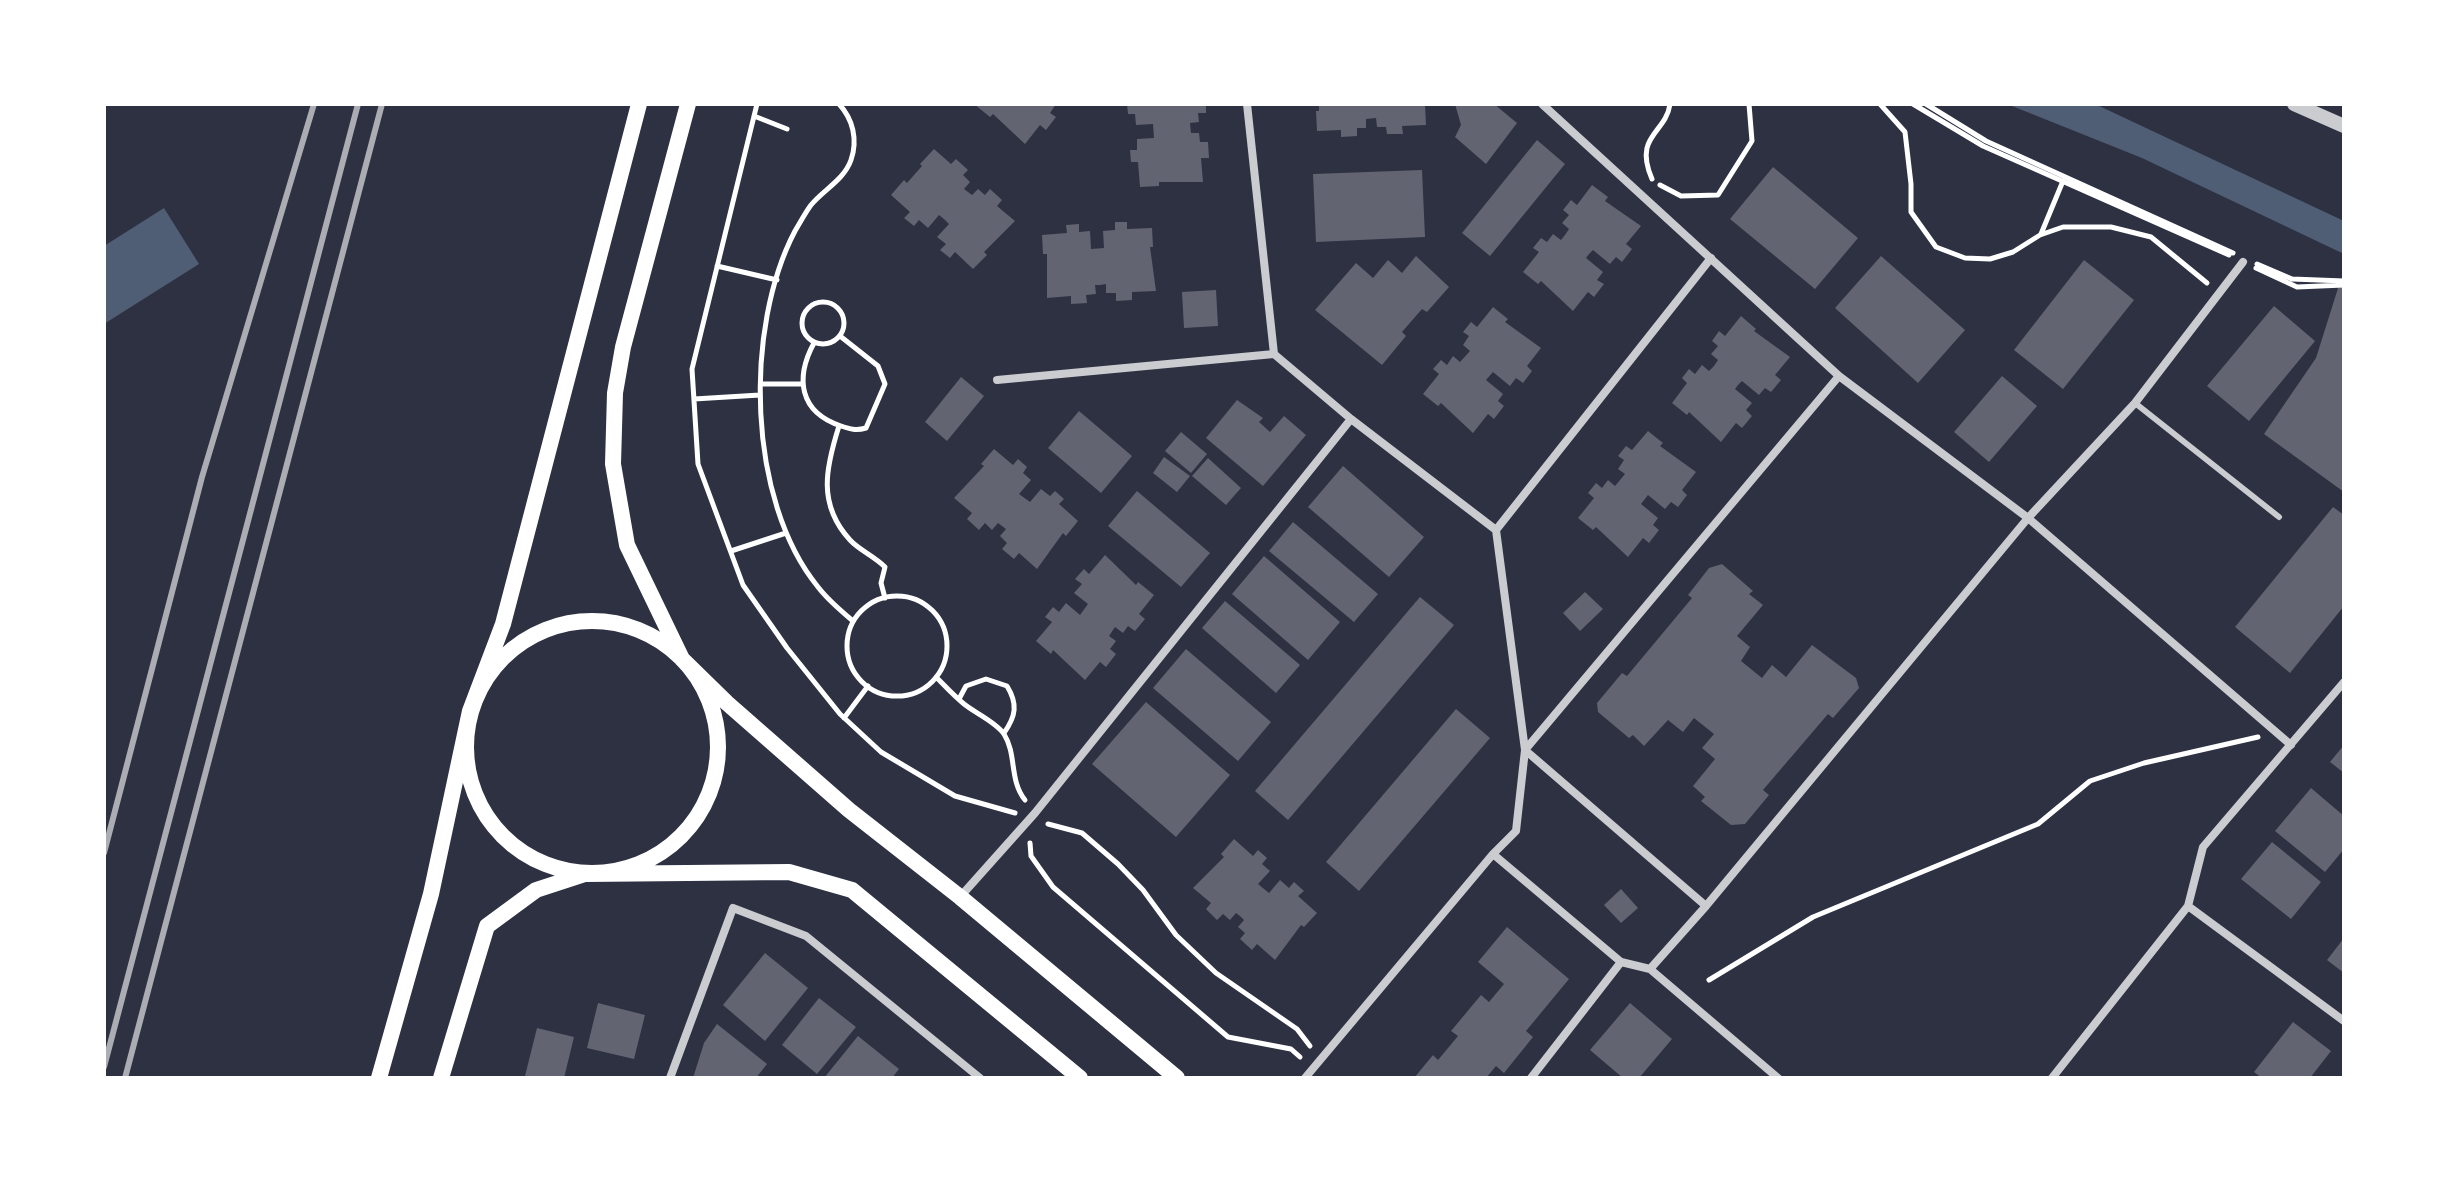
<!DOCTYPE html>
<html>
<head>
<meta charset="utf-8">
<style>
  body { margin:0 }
  #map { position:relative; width:2448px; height:1182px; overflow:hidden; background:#2d3142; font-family:Signika,sans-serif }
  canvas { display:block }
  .frame { position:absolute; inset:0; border:106px solid #fff; pointer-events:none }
</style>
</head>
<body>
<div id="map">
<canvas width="2448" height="1182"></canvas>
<div class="frame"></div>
</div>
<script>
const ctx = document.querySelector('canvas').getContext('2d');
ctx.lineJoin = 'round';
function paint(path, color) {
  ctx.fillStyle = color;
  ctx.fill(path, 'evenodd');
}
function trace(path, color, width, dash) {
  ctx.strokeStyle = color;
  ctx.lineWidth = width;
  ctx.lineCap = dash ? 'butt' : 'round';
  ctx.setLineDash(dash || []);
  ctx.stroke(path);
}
paint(new Path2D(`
  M2007,104H2095L2344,221V254L2142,158Z
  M164,208L199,264L104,324V246Z`), '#4f5d75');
paint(new Path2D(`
  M974,104H1056L1050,113L1056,117L1046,130L1040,125L1025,144L993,114L990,117Z
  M1127,104H1206V113H1198L1199,122L1190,123L1191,133H1199L1200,142H1208L1209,158H1201L1203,182H1159V186L1140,187L1138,162H1131L1130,150H1137V139L1154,138L1153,124L1136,125L1135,114H1128Z
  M1319,104H1425L1426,125L1402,126L1403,134H1387L1386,127H1377L1376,118L1366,119V128H1357V136L1341,137V130L1317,131L1316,111H1319Z
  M1455,104H1494L1517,123L1486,164L1455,137L1461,125Z
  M1537,140L1565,164L1490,256L1462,233Z
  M934,149L951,164L956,159L968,170L963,175L970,182L964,189L972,195L978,189L985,195L990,189L1002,200L997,206L1015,221L984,252L987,255L973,269L955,252L950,258L940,250L946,244L937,237L949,224L944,219L939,215L928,228L919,220L914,226L904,218L910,212L891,195L904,180L907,183L922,166L920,164Z
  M1773,167L1858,238L1815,289L1730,219Z
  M1422,170L1425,237L1316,242L1313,174Z
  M1592,185L1608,197L1605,201L1641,226L1626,244L1632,249L1622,262L1616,257L1610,264L1593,250L1589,254L1586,258L1603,272L1597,280L1604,284L1594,297L1588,292L1573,311L1541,281L1538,284L1523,272L1539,252L1533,248L1541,238L1547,242L1553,234L1561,240L1565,235L1569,229L1562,223L1569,215L1563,210L1571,200L1577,205Z
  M1115,222H1127V229L1152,228L1153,247H1150L1156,291L1132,292V300L1116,301V293H1106V284L1100,285H1095L1096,294L1086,295L1087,303L1071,304V296L1047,298V254H1043L1042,235L1067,233L1066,225L1079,224V232L1090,231L1091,249L1104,248L1103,231L1115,230Z
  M1416,256L1449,287L1427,312L1422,309L1402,332L1406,336L1382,365L1315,310L1356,263L1373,278L1388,260L1402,273Z
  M1881,256L1965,330L1918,383L1835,308Z
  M2084,260L2134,300L2063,389L2014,350Z
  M2339,285L2344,288V492L2264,434L2316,358Z
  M1216,290L1218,326L1184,328L1182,292Z
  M2274,306L2315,341L2249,421L2207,386Z
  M1493,307L1508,319L1505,322L1541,348L1527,366L1532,371L1523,383L1516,378L1510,386L1493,372L1486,380L1503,394L1498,401L1504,406L1494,419L1488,414L1473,433L1441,403L1438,406L1423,394L1439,374L1433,369L1441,360L1447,365L1453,356L1460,362L1470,351L1463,345L1469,336L1463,332L1471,322L1477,327Z
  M1741,316L1756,329L1754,331L1790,357L1775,375L1781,380L1771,392L1765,388L1759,395L1742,381L1738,385L1735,389L1752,403L1746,410L1752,416L1742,428L1736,423L1721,442L1689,412L1687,415L1672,403L1687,383L1682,378L1689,369L1695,374L1702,365L1709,371L1714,366L1718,360L1711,354L1718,346L1712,341L1719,331L1725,336Z
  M2002,376L2037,406L1989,462L1954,432Z
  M961,377L984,396L947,441L925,422Z
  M1237,400L1263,418L1259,422L1270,432L1284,416L1306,435L1263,486L1206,438Z
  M1079,411L1132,456L1101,493L1048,448Z
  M1648,431L1663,443L1660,446L1696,472L1682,490L1687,495L1678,507L1671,502L1665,509L1648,495L1641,504L1658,518L1653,525L1659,530L1649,543L1643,538L1628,557L1596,527L1593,530L1578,518L1594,498L1588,493L1596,483L1602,488L1608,480L1615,486L1625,474L1618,469L1624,460L1618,456L1626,446L1632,450Z
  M1181,432L1207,454L1191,473L1165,451Z
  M994,449L1013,465L1018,459L1027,467L1023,473L1031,480L1019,494L1030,502L1041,489L1050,496L1055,491L1064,499L1059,504L1078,521L1066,536L1063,533L1037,569L1019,553L1014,559L1002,549L1007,543L1000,536L1006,529L998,523L992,530L985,523L979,530L967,519L972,513L954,498L984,466L981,464Z
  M1164,457L1190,476L1177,492L1153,473Z
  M1208,458L1241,488L1226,505L1192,476Z
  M1343,466L1424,537L1389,577L1308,507Z
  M1137,491L1210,553L1181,587L1108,526Z
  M2333,507L2344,515V606L2290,673L2235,627Z
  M1293,522L1378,594L1354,622L1269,551Z
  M1105,555L1136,585L1138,582L1154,595L1139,614L1145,619L1135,631L1128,626L1123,633L1115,627L1109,636L1116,641L1110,649L1116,654L1106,667L1100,662L1085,680L1053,650L1051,654L1036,641L1052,622L1045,617L1053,607L1059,612L1066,603L1080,615L1088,604L1074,593L1082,584L1075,579L1084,569L1089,574Z
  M1264,556L1340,622L1308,660L1232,594Z
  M1722,564L1753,591L1749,594L1763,605L1737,636L1750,647L1741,661L1762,678L1772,665L1786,677L1812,645L1856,678L1859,688L1833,718L1828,714L1763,790L1769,795L1745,824L1731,825L1701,801L1705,797L1693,786L1715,759L1702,748L1714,734L1694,718L1683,732L1668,720L1644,746L1633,735L1629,738L1598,712L1597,703L1622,673L1627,676L1692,598L1688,595L1709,568Z
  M1585,592L1603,609L1580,631L1563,613Z
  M1420,597L1454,625L1288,820L1255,791Z
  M1225,601L1300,665L1276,693L1202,628Z
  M1186,649L1271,722L1238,761L1153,688Z
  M1146,702L1230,775L1176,837L1092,764Z
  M1456,709L1490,738L1359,891L1326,862Z
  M2344,745V773L2330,762Z
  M2311,788L2344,816V849L2325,872L2275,831Z
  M1234,839L1253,856L1258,850L1267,858L1262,864L1270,871L1258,884L1269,893L1280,880L1289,888L1294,882L1304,891L1298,896L1317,913L1304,927L1301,925L1275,960L1257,944L1252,950L1240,939L1245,933L1238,927L1244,920L1240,916L1236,913L1230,920L1223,914L1217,920L1206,909L1211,903L1193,888L1224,857L1221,854Z
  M2272,842L2321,882L2291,919L2241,879Z
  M1621,889L1638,908L1621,923L1604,905Z
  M1507,927L1569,979L1526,1031L1533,1037L1504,1073L1496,1066L1486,1078H1414L1433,1055L1438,1060L1458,1036L1451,1031L1481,995L1489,1002L1504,984L1478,962Z
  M2344,938V973L2327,960Z
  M765,953L808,988L765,1041L723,1005Z
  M819,998L856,1027L817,1074L782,1045Z
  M598,1003L645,1015L634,1059L587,1048Z
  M1630,1003L1672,1039L1639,1078H1623L1590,1050Z
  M2293,1022L2331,1051L2310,1078H2262L2254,1072Z
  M717,1024L767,1064L756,1078H693L704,1043Z
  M537,1028L574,1037L564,1078L525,1076Z
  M858,1036L899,1069L892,1078H824Z`), '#626471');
trace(new Path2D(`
  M757,104L692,369L698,464L743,585L787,648L840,714L881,752L955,796L1015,813
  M839,104C853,119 858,140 851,160C844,180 823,190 811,205C805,213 800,223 795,231C744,328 747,500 818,587C828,600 841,611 853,621
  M1880,104L1905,132L1911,184V212L1936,247L1965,258L1990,259L2013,252L2040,235L2063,227H2111L2151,237L2207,283
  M1913,104L1983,146L2229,255
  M1926,104L1986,141L2233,253
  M754,116L787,129
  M1652,179C1633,135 1666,134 1670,104
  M1660,185L1681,196L1718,195L1752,141L1749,104
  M2041,234L2063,181
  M2257,264L2292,279L2344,281
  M717,266L777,280
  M2256,268L2297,287L2344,285
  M802 323a21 21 0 1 1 42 0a21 21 0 1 1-42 0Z
  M814,343C795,378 799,412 841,426C850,429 856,431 866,428L885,384L878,366L840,336
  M761,384H802
  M694,399L760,395
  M839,426C826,467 817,504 850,540C859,550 874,556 885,567L881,583L885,598
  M731,551L786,533
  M847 646a50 50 0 1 1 100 0a50 50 0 1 1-100 0Z
  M936,677C945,686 954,696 964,704C975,713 996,722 1004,734C1017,755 1009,780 1025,800
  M959,699L966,686L986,679L1007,686C1018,704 1016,716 1004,733
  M844,718L868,686
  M1048,824L1082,833L1118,864L1143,890L1176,935L1216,973L1297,1029L1310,1046
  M1030,843L1031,856L1053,887L1228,1037L1291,1049L1300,1057
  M1709,980L1813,917L2038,824L2090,781L2144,763L2258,737`), '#fff', 5);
trace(new Path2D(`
  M2135,403L2279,517`), '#caccd0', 6);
trace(new Path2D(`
  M1247,104L1274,354L1351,419L1496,530L1525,750L1706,906
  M1542,104L1839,376L2028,518L2135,403L2243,262
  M997,380L1274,354
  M1496,530L1711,258
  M1493,854L1621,962L1650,969L1706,906L2028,518L2291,745
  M960,897L1035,813L1351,419
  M2188,906L2344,1021
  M1650,969L1778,1078
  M670,1078L733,908L806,936L980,1078
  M1305,1078L1493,854L1516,831L1525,750L1839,376
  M1531,1078L1621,962
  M2052,1078L2188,906L2203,847L2344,682`), '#caccd0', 8);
trace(new Path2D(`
  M2294,104L2344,126`), '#caccd0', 14);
trace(new Path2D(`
  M688,104L623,347L615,393L613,464L627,545L682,659L727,703L849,810L960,897L1177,1078
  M466 747a126 126 0 1 1 252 0a126 126 0 1 1-252 0Z
  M379,1078L431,894L470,711L503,624L639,104
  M441,1078L487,926L536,890L585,874L789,872L852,890L1080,1078`), '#fff', 16);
trace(new Path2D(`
  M104,853L202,477L314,104
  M104,1067L358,104
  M125,1078L382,104`), '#abadb3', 6);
</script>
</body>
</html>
